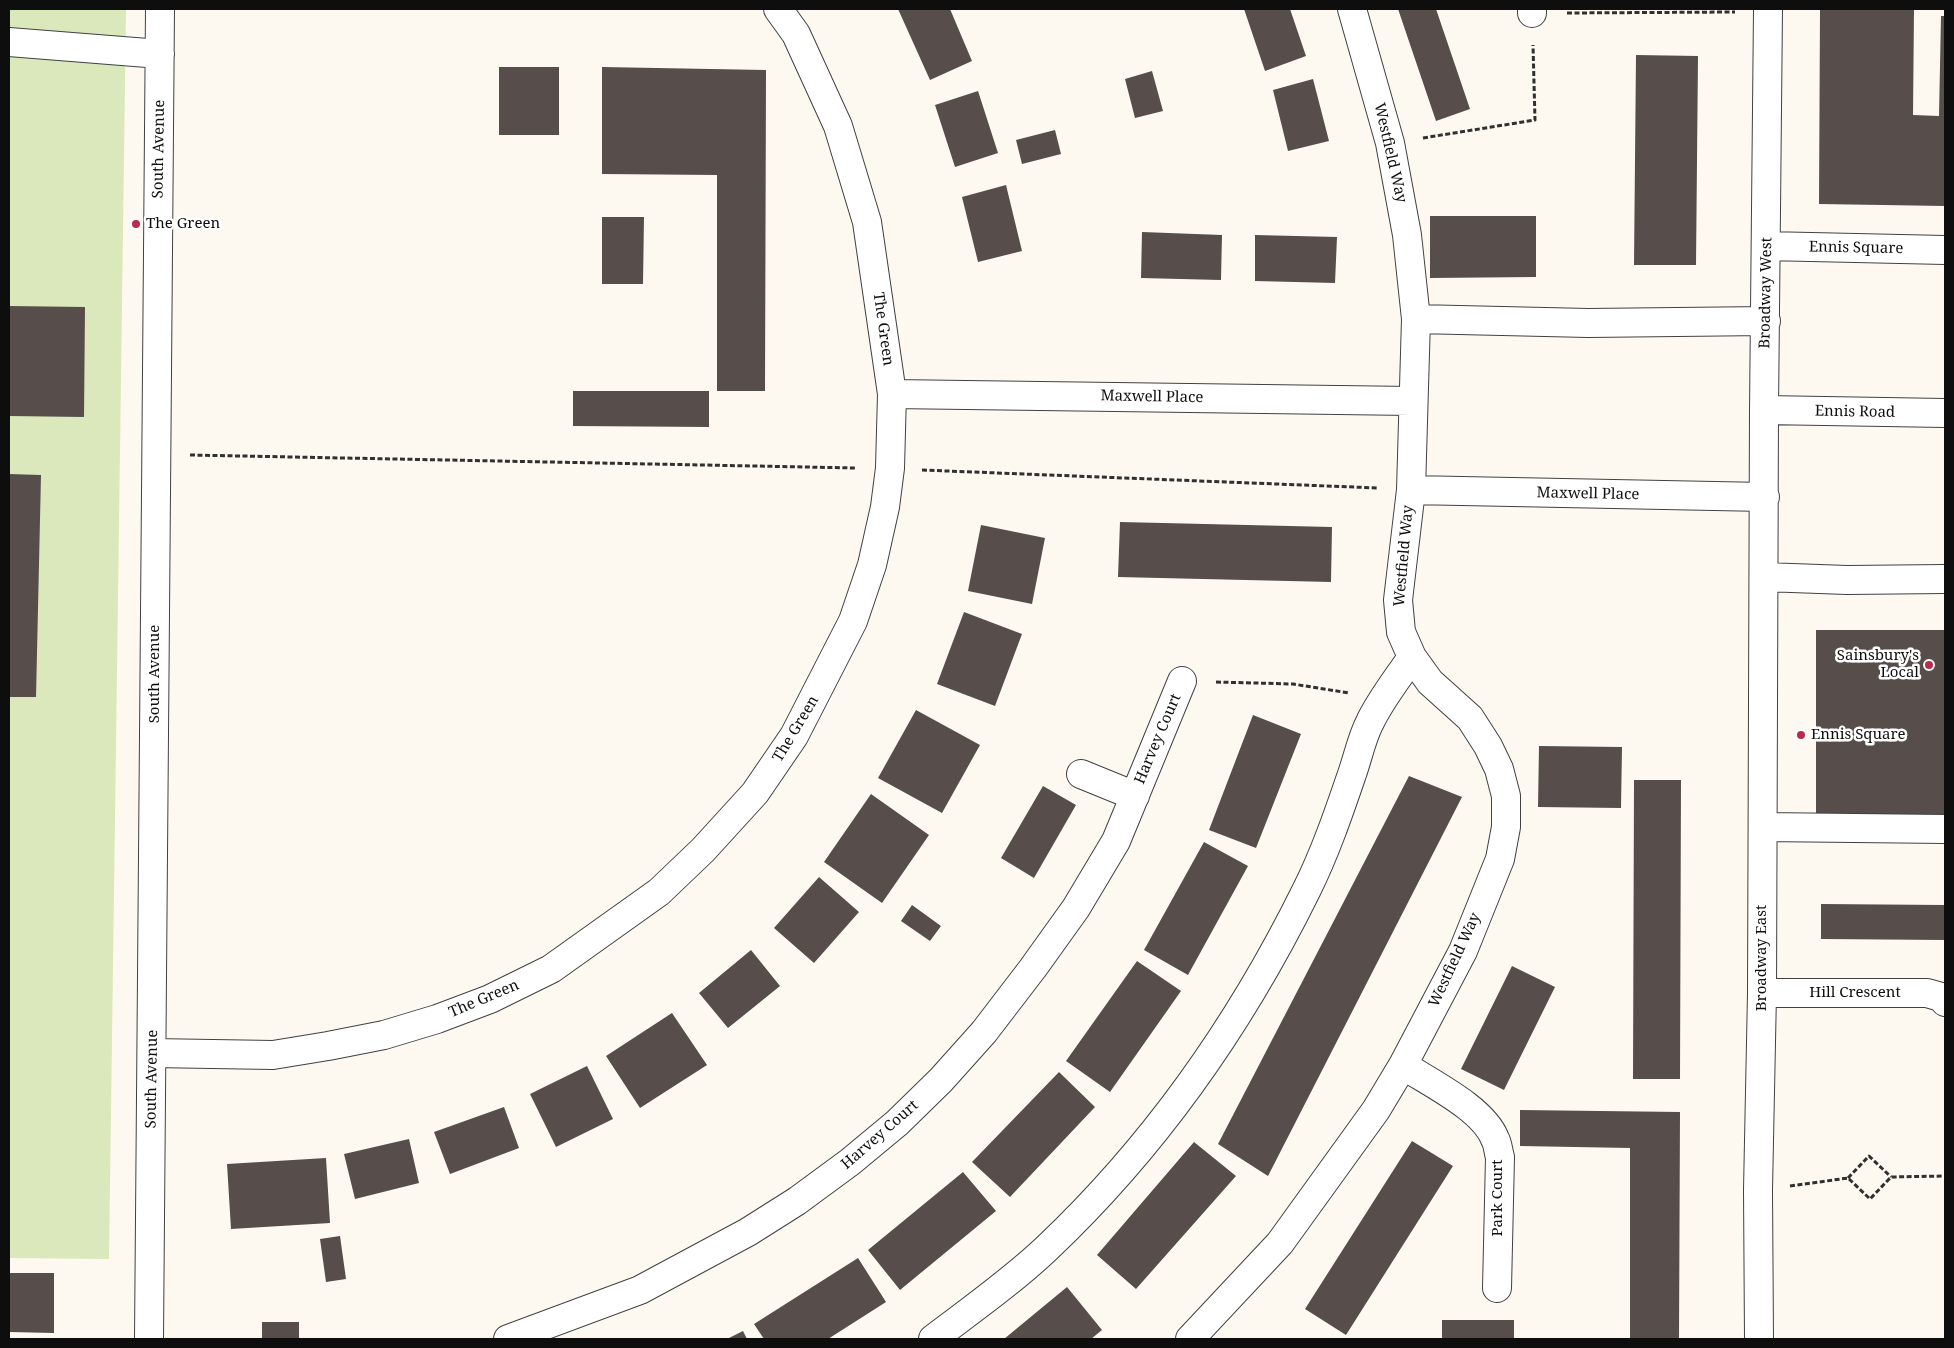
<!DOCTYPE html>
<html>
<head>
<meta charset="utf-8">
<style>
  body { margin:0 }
  #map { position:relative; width:1954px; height:1348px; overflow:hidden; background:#fef9f0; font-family:"Noto Serif",serif }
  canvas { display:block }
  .frame { position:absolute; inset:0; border:10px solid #0e0e0e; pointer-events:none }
</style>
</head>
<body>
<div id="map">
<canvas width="1954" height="1348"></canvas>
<div class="frame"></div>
</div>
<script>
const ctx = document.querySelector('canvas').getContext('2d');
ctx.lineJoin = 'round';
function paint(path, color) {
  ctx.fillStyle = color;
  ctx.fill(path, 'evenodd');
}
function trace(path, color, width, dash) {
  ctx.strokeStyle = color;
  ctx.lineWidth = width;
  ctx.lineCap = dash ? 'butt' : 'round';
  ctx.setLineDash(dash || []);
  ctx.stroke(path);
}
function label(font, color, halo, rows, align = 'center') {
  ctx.font = font + ' "Noto Serif",serif';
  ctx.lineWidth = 5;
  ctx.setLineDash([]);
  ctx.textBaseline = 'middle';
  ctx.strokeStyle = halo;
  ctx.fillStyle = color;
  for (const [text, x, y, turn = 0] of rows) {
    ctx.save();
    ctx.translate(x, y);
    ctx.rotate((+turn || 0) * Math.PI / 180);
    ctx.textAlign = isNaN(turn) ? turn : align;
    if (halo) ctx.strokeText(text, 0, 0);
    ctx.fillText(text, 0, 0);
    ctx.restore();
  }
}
paint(new Path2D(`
  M9,9H126L109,1259L9,1258Z`), '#dae8bb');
paint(new Path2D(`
  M898,9H950L972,61L930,80Z
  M1244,9H1290L1306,56L1265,71Z
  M1398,9H1436L1470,109L1436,121Z
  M1820,9H1914L1913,115L1939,116L1941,16H1945V206L1819,204Z
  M1636,55L1698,56L1696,265H1634Z
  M499,67H559V135H499Z
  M602,67L766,70L765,391H717V175L602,174Z
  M1152,71L1163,111L1135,118L1125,79Z
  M1313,79L1329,141L1288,151L1273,90Z
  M978,91L998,153L955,167L935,105Z
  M1055,130L1061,154L1022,164L1016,140Z
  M1006,185L1022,251L978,262L962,197Z
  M1430,216H1536V277L1430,278Z
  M602,217H644L643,284H602Z
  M1142,232L1222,235L1221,280L1141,278Z
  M1255,235L1337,237L1335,283L1255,281Z
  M9,306L85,307L84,417L9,416Z
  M573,391H709V427L573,426Z
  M9,474L41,475L36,697H9Z
  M1120,522L1332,527L1331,582L1118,577Z
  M981,525L1045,538L1032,604L968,591Z
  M964,612L1022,634L995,706L937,684Z
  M1816,630H1945V818H1816Z
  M916,710L980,745L942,813L878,778Z
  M1253,715L1301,734L1256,848L1209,830Z
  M1539,746L1622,747L1621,808L1538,807Z
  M1409,776L1462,797L1268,1176L1218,1144Z
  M1634,780H1681L1680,1079H1633Z
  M1043,786L1076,805L1034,878L1001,858Z
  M871,794L929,835L882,903L824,862Z
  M1204,842L1248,866L1188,975L1144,950Z
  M819,877L859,912L814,963L774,928Z
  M1821,904L1945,905V940L1821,939Z
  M912,905L941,926L930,941L901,921Z
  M751,950L780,986L728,1028L699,993Z
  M1137,961L1181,991L1110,1092L1066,1061Z
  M1512,966L1555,987L1504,1090L1461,1069Z
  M672,1013L707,1065L640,1108L606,1056Z
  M587,1066L613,1119L556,1147L530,1094Z
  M1059,1072L1095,1107L1010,1197L972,1162Z
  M504,1107L519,1148L450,1174L434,1132Z
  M1520,1110L1680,1112L1679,1339H1630V1148L1520,1146Z
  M409,1139L419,1183L355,1199L344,1154Z
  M1412,1141L1453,1166L1346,1335L1305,1309Z
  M1194,1142L1236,1176L1136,1289L1097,1255Z
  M326,1158L330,1223L231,1229L227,1164Z
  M963,1172L996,1211L900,1290L868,1250Z
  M340,1236L346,1279L326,1282L320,1239Z
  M858,1258L886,1302L828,1339H764L754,1324Z
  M9,1273H54V1333L9,1332Z
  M1067,1287L1102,1330L1091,1339H1004Z
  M1442,1320H1514V1339H1442Z
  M262,1322H299V1339H262Z
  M743,1331L747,1339H727Z`), '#574d4b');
const minor = new Path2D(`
  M1532,13V9
  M9,42L160,54
  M1766,246L1945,250
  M1416,319L1588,323L1766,321
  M892,394L1412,401
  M1764,410L1945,413
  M1411,490L1765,497
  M1764,577L1847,580L1945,579
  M1081,774L1135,796
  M1763,827L1945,829
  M1762,993H1927L1941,997L1945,1002
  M152,1053L273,1055L328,1046L384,1035L437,1019L490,999L551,969L659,892L703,850L755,793L794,736L853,621L872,565L885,507L890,468L892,394L867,222L838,126L796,34L778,9
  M1403,1065C1430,1083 1483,1108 1495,1139C1498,1144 1498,1151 1500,1157L1497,1288
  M149,1339L160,9
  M508,1339L640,1290L748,1232L797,1201L850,1162L897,1123L941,1080L984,1032L1033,968L1076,908L1116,841L1182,681
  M933,1339C971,1310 1011,1282 1046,1249C1155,1146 1241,1023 1307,889C1325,853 1339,812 1352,774C1358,757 1362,737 1370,722C1381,699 1398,678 1412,657
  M1190,1339L1280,1243L1376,1110L1403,1065L1463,951L1500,859L1506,827V796L1499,769L1488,746L1470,718L1430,682L1412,657L1401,632L1398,600L1411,490L1416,319L1407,235L1390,143L1352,9
  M1759,1339L1758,1190L1762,993L1764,410L1768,9`);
trace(minor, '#414141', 30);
trace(new Path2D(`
  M1567,13L1735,12
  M1423,138L1535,120L1533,45
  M190,455L856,468
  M922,470L1378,488
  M1216,682L1293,684L1349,693
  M1848,1178L1869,1156L1891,1177
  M1790,1186L1848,1178L1870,1199L1891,1177L1945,1176`), '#303030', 3, [5, 2.5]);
trace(minor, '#fff', 28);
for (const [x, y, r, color] of [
  [136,224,5,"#ba2b4b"],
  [1929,665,5,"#ba2b4b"],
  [1801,735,5,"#ba2b4b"]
]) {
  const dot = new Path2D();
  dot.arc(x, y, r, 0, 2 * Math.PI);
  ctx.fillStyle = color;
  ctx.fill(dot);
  trace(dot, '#fff', 2);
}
label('15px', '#0e0e0e', '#fff', [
  ["South Avenue",159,149,-89],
  ["Westfield Way",1390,153,77],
  ["Ennis Square",1856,248,1],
  ["Broadway West",1766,293,-89],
  ["The Green",883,329,82],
  ["Maxwell Place",1152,397,1],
  ["Ennis Road",1855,412,1],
  ["Maxwell Place",1588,494,1],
  ["Westfield Way",1404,556,-85],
  ["South Avenue",155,674,-90],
  ["The Green",796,729,-59],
  ["Harvey Court",1158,739,-67],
  ["Broadway East",1762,958,-90],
  ["Westfield Way",1455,960,-65],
  ["Hill Crescent",1855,993],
  ["The Green",484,999,-23],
  ["South Avenue",152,1079,-89],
  ["Harvey Court",880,1135,-41],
  ["Park Court",1498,1198,-90]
]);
label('15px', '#0e0e0e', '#fff', [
  ["The Green",146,224],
  ["Sainsbury's",1919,656,"right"],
  ["Local",1919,673,"right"],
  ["Ennis Square",1811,735]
], 'left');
</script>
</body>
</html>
